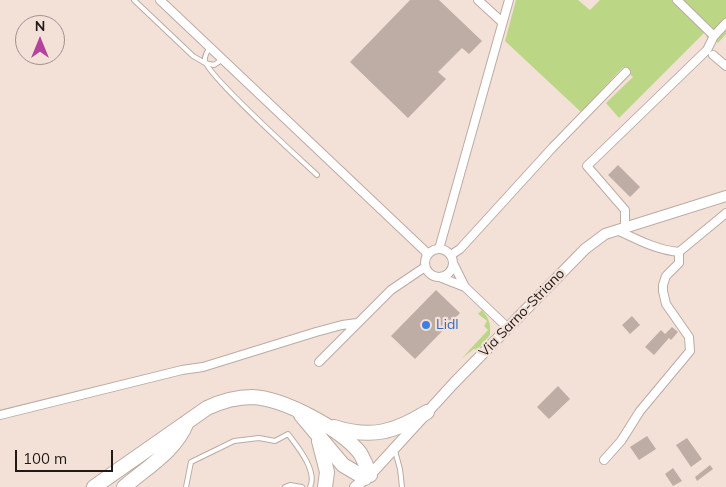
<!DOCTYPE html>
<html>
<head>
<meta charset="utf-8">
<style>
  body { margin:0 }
  #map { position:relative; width:726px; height:487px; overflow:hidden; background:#f3e1d8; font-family:Mulish,sans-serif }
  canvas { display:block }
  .north { position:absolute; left:15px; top:15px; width:50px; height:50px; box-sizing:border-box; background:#f3e1d8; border:1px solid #9f918b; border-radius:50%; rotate:0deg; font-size:14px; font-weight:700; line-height:20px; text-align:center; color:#201a17 }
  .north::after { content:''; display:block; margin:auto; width:18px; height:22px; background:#b4439e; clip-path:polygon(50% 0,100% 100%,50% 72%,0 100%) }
  .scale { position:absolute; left:15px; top:450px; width:98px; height:22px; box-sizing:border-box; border:2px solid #201a17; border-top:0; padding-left:6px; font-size:15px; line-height:18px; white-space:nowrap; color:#201a17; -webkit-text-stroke:4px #f3e1d8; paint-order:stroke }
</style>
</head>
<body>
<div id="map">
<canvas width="726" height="487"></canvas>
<div class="north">N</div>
<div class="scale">100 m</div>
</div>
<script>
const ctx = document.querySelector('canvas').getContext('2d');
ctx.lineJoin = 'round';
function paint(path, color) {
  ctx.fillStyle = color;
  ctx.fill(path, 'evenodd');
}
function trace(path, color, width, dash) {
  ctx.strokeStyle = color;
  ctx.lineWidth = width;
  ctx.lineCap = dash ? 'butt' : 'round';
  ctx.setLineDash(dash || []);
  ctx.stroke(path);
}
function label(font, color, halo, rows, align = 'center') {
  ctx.font = font + ' Mulish,sans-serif';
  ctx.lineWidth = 4.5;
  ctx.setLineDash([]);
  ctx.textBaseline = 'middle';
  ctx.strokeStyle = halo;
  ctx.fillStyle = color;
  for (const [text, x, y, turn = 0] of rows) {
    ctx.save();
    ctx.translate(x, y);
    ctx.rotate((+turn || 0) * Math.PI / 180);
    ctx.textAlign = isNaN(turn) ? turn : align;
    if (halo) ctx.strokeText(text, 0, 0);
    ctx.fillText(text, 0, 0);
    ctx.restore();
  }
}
paint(new Path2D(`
  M516,0H578L590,10L600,0H726V34L718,43L711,36L707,38L705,32L619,118L606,103L633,77L623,67L581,112L505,41Z
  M482,310C489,318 491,324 490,335L477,350L474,349L462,358L488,330L484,326L487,321L478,314Z`), '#bbd785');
paint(new Path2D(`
  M410,0H439L482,41L469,54L462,48L438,72L446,79L408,118L350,62Z
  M618,165L640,187L630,197L608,175Z
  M436,290L460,313L415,359L391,336Z
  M632,316L640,325L630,334L622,325Z
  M672,327L678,332L671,340L669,338L654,355L645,347L661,330L665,334Z
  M558,386L570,399L549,419L537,407Z
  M647,436L656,449L639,460L630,447Z
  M687,438L702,459L691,467L676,445Z
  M710,465L713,469L697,481L695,477Z
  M673,468L682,481L673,486L665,474Z`), '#beada5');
const service = new Path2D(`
  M134,0L193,56L205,63L214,65L223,59
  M210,47C207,52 204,56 205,61C208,76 300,159 317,175
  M395,451L400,469L402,487
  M186,487L191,462L234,441L259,438L275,441L288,434C297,446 318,471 310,487
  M285,487L290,485L302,487`);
const minor = new Path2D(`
  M160,0L425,251L427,255
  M478,0L502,22
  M714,36L726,23
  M713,55L726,66
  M625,227V210L587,166L707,50L714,36L677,0
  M617,230C638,240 657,250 679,252L726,213
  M425 263a14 14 0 1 1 28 0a14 14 0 1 1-28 0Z
  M439,249L509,0
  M451,255L460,249L553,147L626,72
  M453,263L465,287L508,328
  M442,278L465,287
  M319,362L391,290L425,267
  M0,415L182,370L203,367L316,332L342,325L357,323
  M604,460L621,441L640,411L690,351L689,337L666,304L663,291V285L666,276L679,263V252`);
const secondary = new Path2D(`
  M355,487L370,475L454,383L585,249L605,234L726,196`);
const motorway = new Path2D(`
  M301,415L343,465L365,478
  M334,427C371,439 395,432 427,412
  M319,441L327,472L325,487
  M94,487L207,408C222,401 235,397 252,397C283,398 341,429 360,453C364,460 367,467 370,475
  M124,487C146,468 176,451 187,422`);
trace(service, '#bcaba3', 6);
trace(minor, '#bcaba3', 10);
trace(secondary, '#bcaba3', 12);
trace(motorway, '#bcaba3', 16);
trace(service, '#fff', 4);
trace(minor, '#fff', 8);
trace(secondary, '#fff', 10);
trace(motorway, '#fff', 14);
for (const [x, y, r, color] of [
  [426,325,5,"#3f7fe0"]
]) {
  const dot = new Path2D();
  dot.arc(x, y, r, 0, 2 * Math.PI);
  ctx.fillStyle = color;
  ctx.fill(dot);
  trace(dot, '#f3e1d8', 2);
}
label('14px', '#201a17', '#f3e1d8', [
  ["Via Sarno-Striano",522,313,-46]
]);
label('14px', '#366cbe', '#f3e1d8', [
  ["Lidl",436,325]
], 'left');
</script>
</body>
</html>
